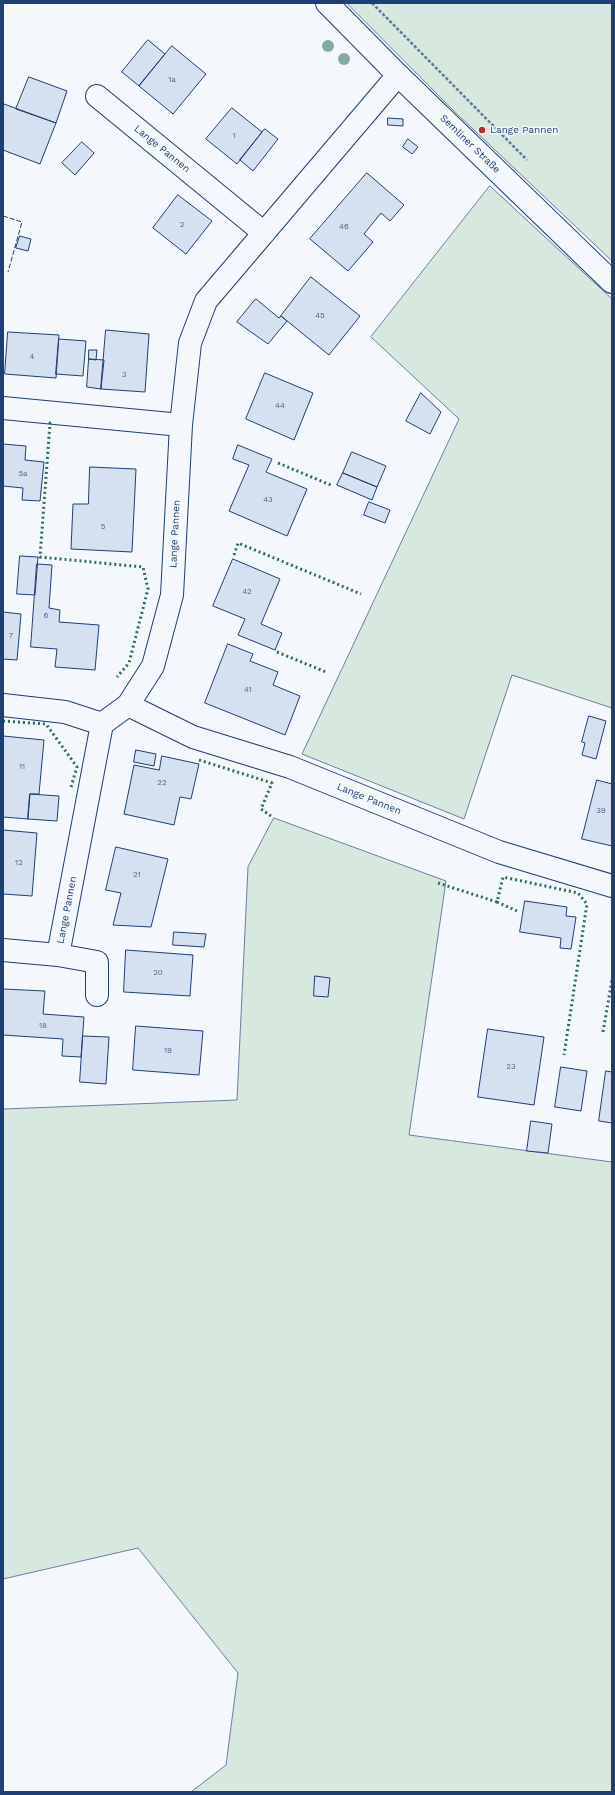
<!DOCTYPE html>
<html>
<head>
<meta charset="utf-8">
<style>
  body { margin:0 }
  #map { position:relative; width:615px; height:1795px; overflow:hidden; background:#f4f7fb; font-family:"Work Sans",sans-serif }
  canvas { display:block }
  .frame { position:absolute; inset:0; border:4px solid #1d3f73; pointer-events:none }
</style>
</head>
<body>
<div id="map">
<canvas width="615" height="1795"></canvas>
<div class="frame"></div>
</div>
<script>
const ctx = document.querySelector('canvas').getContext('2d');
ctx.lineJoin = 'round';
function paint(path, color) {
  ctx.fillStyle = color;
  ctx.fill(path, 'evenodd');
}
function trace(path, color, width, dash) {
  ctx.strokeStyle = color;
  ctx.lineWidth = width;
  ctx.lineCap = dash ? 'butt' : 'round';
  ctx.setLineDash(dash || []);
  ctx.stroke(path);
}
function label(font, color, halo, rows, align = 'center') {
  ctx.font = font + ' "Work Sans",sans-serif';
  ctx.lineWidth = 3;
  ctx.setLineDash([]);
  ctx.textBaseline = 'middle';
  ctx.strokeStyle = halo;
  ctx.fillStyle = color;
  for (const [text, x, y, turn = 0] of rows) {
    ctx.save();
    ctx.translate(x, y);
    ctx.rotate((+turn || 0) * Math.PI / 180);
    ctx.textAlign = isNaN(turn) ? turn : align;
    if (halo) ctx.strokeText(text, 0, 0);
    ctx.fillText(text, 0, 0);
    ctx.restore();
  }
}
const green = new Path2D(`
  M347,3H612V261L455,112Z
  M490,186L612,299V708L512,675L464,819L302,754L459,419L371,337Z
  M274,818L446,881L409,1135L612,1162V1792H191L226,1765L238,1673L138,1548L3,1579V1109L237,1100L248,867Z`);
paint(green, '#d7e8df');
trace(green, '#687fa3', 1);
const building = new Path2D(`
  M148,40L165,54L139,86L122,72Z
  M172,46L206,74L173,114L139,86Z
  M29,77L67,91L56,123L16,109Z
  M4,104L56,123L40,164L3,150Z
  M232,108L262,132L237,164L206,139Z
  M388,118L403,119V126L388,125Z
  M265,129L278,139L253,171L240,160Z
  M408,139L418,147L412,154L403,147Z
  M82,142L94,153L75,175L62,163Z
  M367,173L404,205L390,221L381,213L364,234L373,242L348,271L310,239Z
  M178,195L212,221L186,254L153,228Z
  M20,236L31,239L28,251L16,248Z
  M311,277L360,316L329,355L281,316Z
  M256,299L279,318L281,316L287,321L268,344L237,322Z
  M106,330L149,334L145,392L101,389Z
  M8,332L59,335L56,378L5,374Z
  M59,339L86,341L83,376L56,374Z
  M89,350H97L96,360L89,359Z
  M89,359L104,360L101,389L87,387Z
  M265,373L313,393L294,440L246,419Z
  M421,393L441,412L430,434L406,421Z
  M3,444L26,446L25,460L44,462L40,501L22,500L23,488L3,486Z
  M238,445L272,459L266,472L307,489L287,536L229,511L249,465L233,459Z
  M352,452L386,466L377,487L343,473Z
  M90,467L136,469L132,552L71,549L73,504H88Z
  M343,473L377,487L372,500L337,485Z
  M369,502L390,510L385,523L364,515Z
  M20,556L38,557L35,595L17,594Z
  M233,559L280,579L261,624L282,633L275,650L238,635L245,619L213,606Z
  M37,564L52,565L49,608L60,610L59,622L99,625L95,670L55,667L57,649L31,647Z
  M3,612L21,614L17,660L3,659Z
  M228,644L253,654L250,661L278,672L273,685L300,696L285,735L205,703Z
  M589,716L606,721L596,759L582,755L585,743L582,742Z
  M3,736L44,740L39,794H30L28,819L3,817Z
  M136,750L156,754L154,766L134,762Z
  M162,756L199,764L191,799L180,797L174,825L124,814L134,765L159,770Z
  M597,780L612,784V846L582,839Z
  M30,794L59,796L57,821L28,819Z
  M3,830L37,833L32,896L3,894Z
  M116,847L168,859L151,927L113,925L121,893L106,890Z
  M525,901L567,907L566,916L576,917L571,949L560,948L561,938L520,932Z
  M174,932L206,934L204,947L173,945Z
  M126,950L193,955L190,996L124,992Z
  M315,976L330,978L328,997L314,996Z
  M3,989L45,991L43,1014L84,1017L81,1057L62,1056L63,1039L3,1035Z
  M136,1026L203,1031L199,1075L133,1070Z
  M488,1029L544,1037L534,1105L478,1097Z
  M83,1036L109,1037L106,1084L80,1082Z
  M561,1067L587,1071L581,1111L555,1107Z
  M606,1071L612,1072V1123L599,1121Z
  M531,1121L552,1124L548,1153L527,1151Z`);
paint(building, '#d5e0f0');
trace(building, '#1d3f73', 1);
const minor = new Path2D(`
  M97,96L264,233
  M3,408L181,425
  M3,705L65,712L102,724
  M128,705L193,737L290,767L499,852L612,886
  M3,950L58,955L102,724L128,705L153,666L172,595L181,425L190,343L206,301L398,75
  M58,955L97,962V995`);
const tertiary = new Path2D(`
  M327,3L398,75L612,282`);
trace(minor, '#1d3f73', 24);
trace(tertiary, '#1d3f73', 24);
trace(new Path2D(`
  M372,3L527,160`), '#5e769c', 2.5, [3, 2]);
trace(minor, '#f4f7fb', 22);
trace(tertiary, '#f4f7fb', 22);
trace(new Path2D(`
  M51,423H50L40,557L143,567L148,589L129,663L117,677
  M278,463L333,486
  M234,555L238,543L361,594
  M277,652L326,672
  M3,721L46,724L77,767L71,787
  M199,760L272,783L261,809L271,816
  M438,883L497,902
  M517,911L497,902L503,877L578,893L587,904L564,1055
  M603,1032L612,980`), '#2c6c60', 3, [2, 3]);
trace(new Path2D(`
  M3,216L22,222L8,272`), '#1d3f73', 1, [5, 2]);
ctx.fillStyle = '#86aba6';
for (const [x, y] of [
  [328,46],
  [344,59]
]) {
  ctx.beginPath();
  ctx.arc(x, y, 6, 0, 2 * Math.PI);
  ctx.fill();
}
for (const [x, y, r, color] of [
  [482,130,4,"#c62828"]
]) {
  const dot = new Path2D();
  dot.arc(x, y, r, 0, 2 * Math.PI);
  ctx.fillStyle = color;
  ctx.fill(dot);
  trace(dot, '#f4f7fb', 1.5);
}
label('8px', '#4b6792', null, [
  ["1a",172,80],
  ["1",234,136],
  ["2",182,225],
  ["46",344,227],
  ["45",320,316],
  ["4",32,357],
  ["3",124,375],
  ["44",280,406],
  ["5a",23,474],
  ["43",268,500],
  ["5",103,527],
  ["42",247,592],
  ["6",46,616],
  ["7",11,636],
  ["41",248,690],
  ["11",22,767],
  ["22",162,783],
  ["39",601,811],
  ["12",19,863],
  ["21",137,875],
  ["20",158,973],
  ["18",43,1026],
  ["19",168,1051],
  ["23",511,1067]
]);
label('10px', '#1d3f73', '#f4f7fb', [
  ["Lange Pannen",490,130]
], 'left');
label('10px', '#1d3f73', '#f4f7fb', [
  ["Semliner Straße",470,144,44],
  ["Lange Pannen",162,149,39],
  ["Lange Pannen",175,534,-87],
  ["Lange Pannen",369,799,22],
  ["Lange Pannen",67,910,-79]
]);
</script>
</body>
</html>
